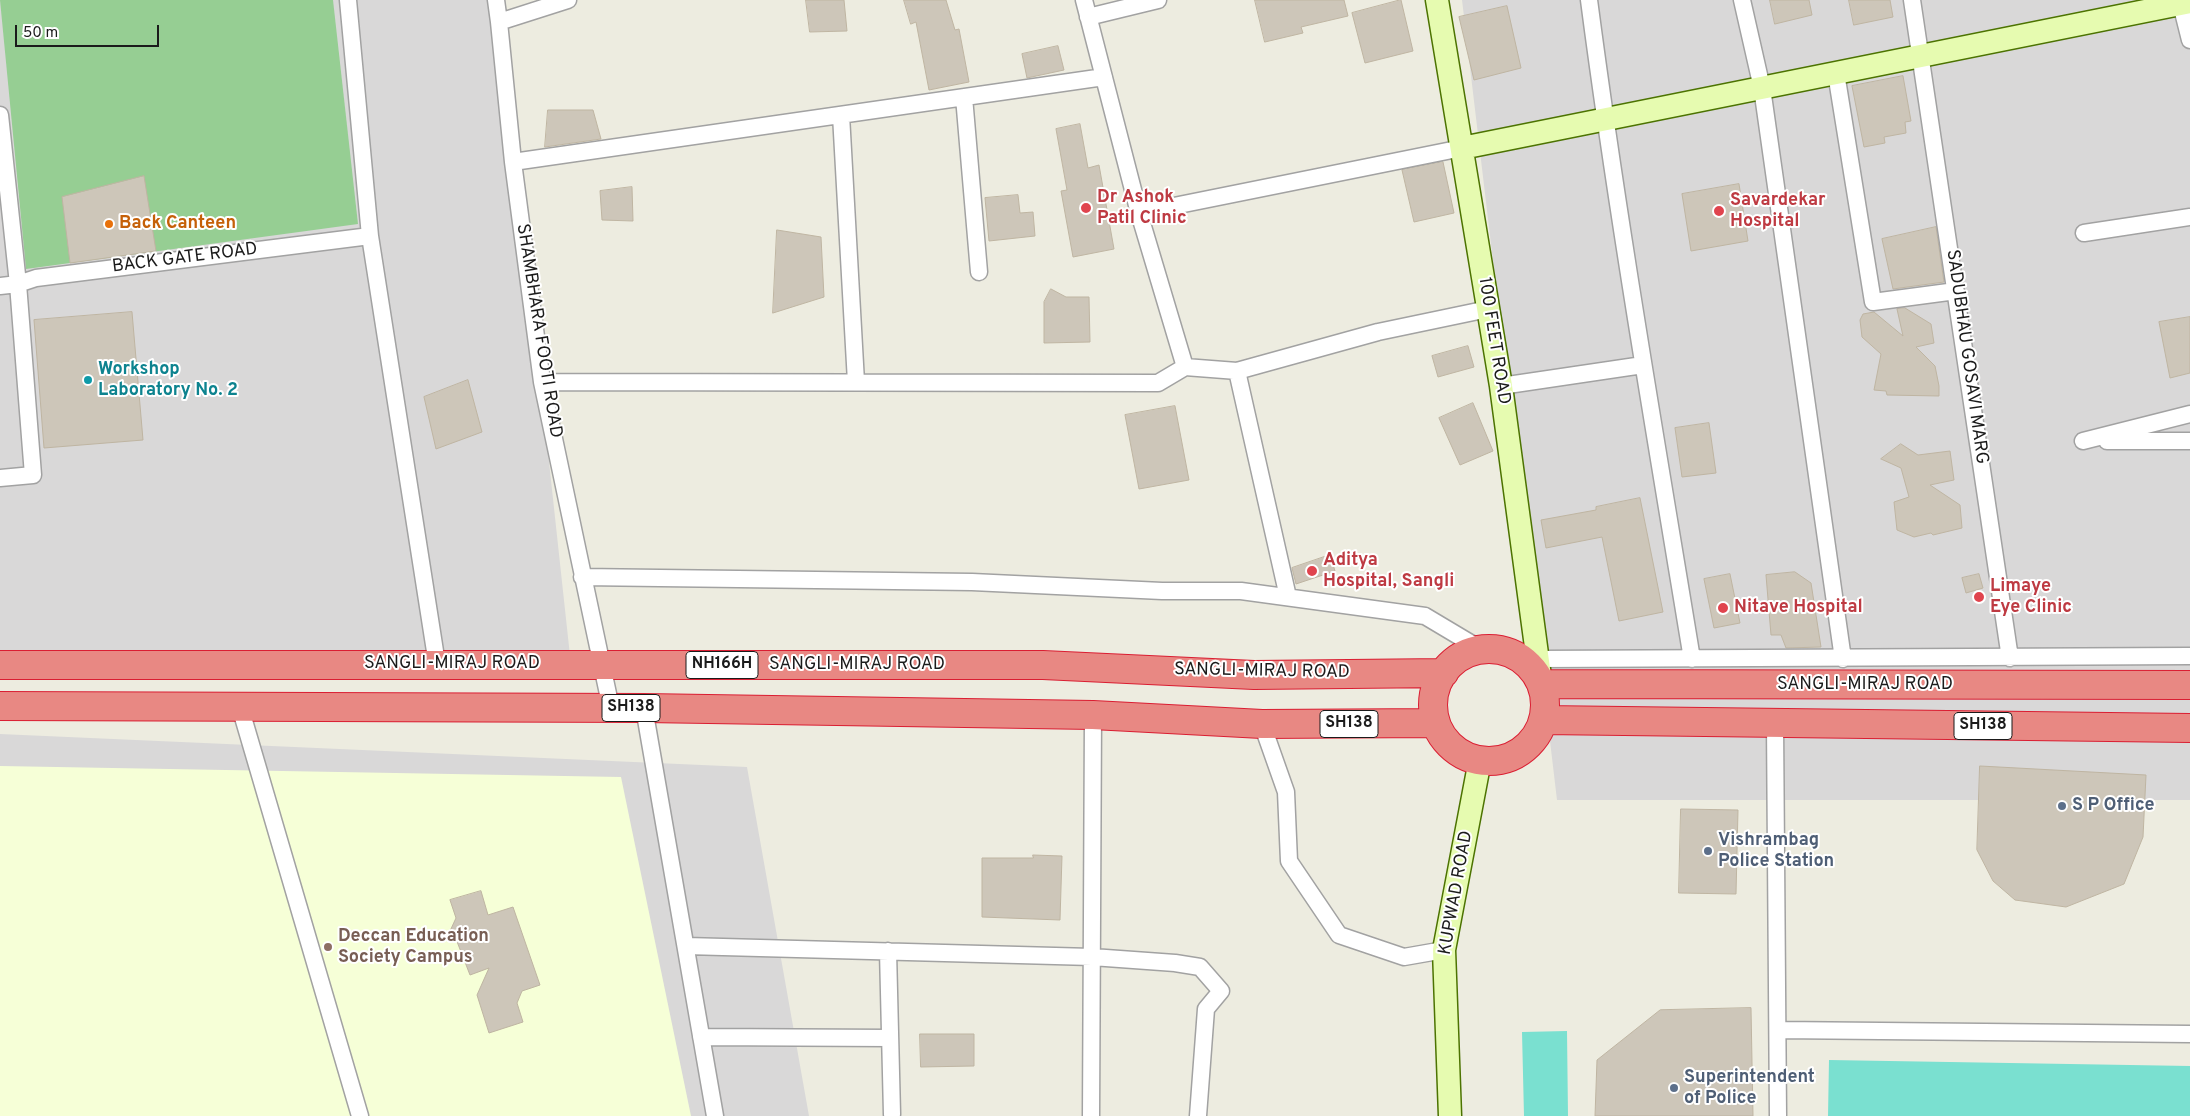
<!DOCTYPE html>
<html>
<head>
<meta charset="utf-8">
<style>
  body { margin:0 }
  #map { position:relative; width:2190px; height:1116px; overflow:hidden; background:#edece0; font-family:Overpass,sans-serif }
  canvas { display:block }
  .scale { position:absolute; left:15px; top:25px; width:144px; height:22px; box-sizing:border-box; border:2px solid #1b1b1b; border-top:0; padding-left:6px; font-size:15px; line-height:18px; white-space:nowrap; color:#1b1b1b; -webkit-text-stroke:4px #fff; paint-order:stroke }
</style>
</head>
<body>
<div id="map">
<canvas width="2190" height="1116"></canvas>
<div class="scale">50 m</div>
</div>
<script>
const ctx = document.querySelector('canvas').getContext('2d');
ctx.lineJoin = 'round';
function paint(path, color) {
  ctx.fillStyle = color;
  ctx.fill(path, 'evenodd');
}
function trace(path, color, width, dash) {
  ctx.strokeStyle = color;
  ctx.lineWidth = width;
  ctx.lineCap = dash ? 'butt' : 'round';
  ctx.setLineDash(dash || []);
  ctx.stroke(path);
}
function label(font, color, halo, rows, align = 'center') {
  ctx.font = font + ' Overpass,sans-serif';
  ctx.lineWidth = 4;
  ctx.setLineDash([]);
  ctx.textBaseline = 'middle';
  ctx.strokeStyle = halo;
  ctx.fillStyle = color;
  for (const [text, x, y, turn = 0] of rows) {
    ctx.save();
    ctx.translate(x, y);
    ctx.rotate((+turn || 0) * Math.PI / 180);
    ctx.textAlign = isNaN(turn) ? turn : align;
    if (halo) ctx.strokeText(text, 0, 0);
    ctx.fillText(text, 0, 0);
    ctx.restore();
  }
}
paint(new Path2D(`
  M0,0H499L571,665H0Z
  M1462,0H2190V800H1557Z
  M0,734L747,767L809,1116H0Z`), '#d9d8d8');
paint(new Path2D(`
  M0,766L621,777L691,1116H0Z`), '#f6ffd7');
paint(new Path2D(`
  M0,0H333L358,224L26,269Z`), '#96ce93');
paint(new Path2D(`
  M1567,1031L1568,1116H1524L1522,1032Z
  M1829,1060L2190,1066V1116H1828Z`), '#7ae0d0');
const building = new Path2D(`
  M806,0H844L847,31L810,32Z
  M904,0H946L955,30L959,29L969,82L929,90L916,22L911,24Z
  M1255,0H1344L1348,16L1301,27L1303,33L1265,42Z
  M1401,0L1413,51L1365,63L1352,13Z
  M1770,0H1809L1812,15L1775,24Z
  M1849,0H1890L1893,17L1854,25Z
  M1507,6L1521,68L1474,80L1459,17Z
  M1058,46L1064,70L1027,78L1022,54Z
  M1903,76L1911,121L1905,122L1906,133L1884,137L1885,143L1864,147L1852,86Z
  M548,110H593L601,139L545,147Z
  M1080,124L1088,168L1099,165L1114,249L1073,257L1061,191L1067,190L1056,129Z
  M1443,162L1454,213L1414,222L1402,170Z
  M144,176L156,251L70,263L62,197Z
  M1739,184L1748,241L1691,251L1682,194Z
  M632,187L633,221L602,220L600,191Z
  M1018,195L1020,213L1033,212L1035,236L989,241L985,198Z
  M1936,227L1944,282L1893,289L1882,239Z
  M777,230L821,237L824,297L773,313Z
  M1051,289L1066,297H1089L1090,342L1044,343V302Z
  M1905,308L1931,324L1934,343L1916,347L1935,366L1939,386V396L1887,395L1886,391L1874,390L1881,354L1862,337L1860,320L1863,314L1874,312L1903,336L1897,309Z
  M132,312L143,440L44,448L34,320Z
  M2190,317V373L2170,378L2159,322Z
  M1468,346L1474,367L1438,377L1432,356Z
  M468,380L482,432L436,449L424,397Z
  M1473,403L1493,451L1460,465L1439,418Z
  M1175,406L1189,480L1139,489L1125,415Z
  M1709,423L1716,473L1682,477L1675,428Z
  M1901,444L1918,455L1950,451L1954,480L1930,485L1960,505L1962,528L1933,535L1931,533L1914,537L1897,530L1894,502L1909,497L1901,468L1881,459Z
  M1640,498L1663,612L1619,621L1602,537L1546,548L1541,520L1596,510V507Z
  M1330,555L1335,571L1296,584L1292,568Z
  M1795,572L1811,583L1821,647L1786,648L1781,635H1771L1766,575Z
  M1730,574L1740,623L1714,628L1704,579Z
  M1979,574L1983,588L1966,593L1962,578Z
  M1980,766L2146,775L2143,837L2124,884L2066,907L2015,900L1993,881L1977,850Z
  M1681,809L1738,810L1736,894L1679,893Z
  M1033,855L1062,856L1060,920L982,917V858H1033Z
  M481,891L488,915L513,907L540,985L522,991L517,1003L523,1022L489,1033L477,995L489,968L470,975L456,939L453,938L450,931L456,918L450,900Z
  M1751,1008L1753,1116H1595L1597,1060L1660,1010Z
  M920,1034H974V1066L921,1067Z`);
paint(building, '#cdc6b9');
trace(building, '#bfb5a2', 1);
const street = new Path2D(`
  M348,0L370,236L437,664
  M496,0L499,22
  M568,0L499,22L513,162L542,382L611,708
  M1084,0L1139,213L1462,148
  M1589,0C1618,221 1656,440 1692,659
  M1742,0L1762,88L1843,659
  M1912,0L2010,658
  M2180,0L2190,40
  M1088,17L1158,0
  M1836,73L1873,302L1956,291
  M964,97L979,272
  M0,115L18,284L33,475L0,478
  M841,115L856,382
  M513,162L1104,77
  M1139,213L1185,367L1237,371L1288,597
  M2084,233L2190,217
  M0,286L18,284L36,278L370,236
  M1237,371L1378,332L1488,309
  M542,382L1158,383L1185,367
  M1501,386L1643,365
  M2083,441L2190,414
  M2107,441H2190
  M582,577L972,582L1162,591H1241L1425,616L1482,650
  M1538,659L2190,656
  M240,707L360,1116
  M644,708L715,1116
  M1262,724L1286,792L1289,861L1339,935L1404,957L1444,950
  M1775,724L1778,1116
  M686,946L1092,957L1175,963L1200,967L1221,991L1206,1009L1198,1116
  M888,951L892,1114
  M1778,1030L2190,1034
  M701,1037L890,1038
  M1091,1116L1093,715`);
const secondary = new Path2D(`
  M1437,0L1501,386L1541,684
  M1462,148L2190,2
  M1450,1116L1444,950L1480,760`);
const highway = new Path2D(`
  M1433 705a56 56 0 1 1 112 0a56 56 0 1 1-112 0Z
  M0,665H1043L1254,675L1444,673
  M1541,684L2190,685
  M0,706L644,708L1093,715L1262,724L1436,723
  M1543,720L2190,728`);
trace(street, '#a2a2a2', 19);
trace(secondary, '#4c7301', 25);
trace(highway, '#da1e32', 30);
trace(street, '#fff', 16);
trace(secondary, '#e6fbb0', 22);
trace(highway, '#e88883', 28);
for (const [x, y, r, color] of [
  [1086,208,6,"#e0444e"],
  [1719,211,6,"#e0444e"],
  [109,224,5,"#e8710a"],
  [88,380,5,"#0f9aa8"],
  [1312,571,6,"#e0444e"],
  [1979,597,6,"#e0444e"],
  [1723,608,6,"#e0444e"],
  [2062,806,5,"#5c6f8a"],
  [1708,851,5,"#5c6f8a"],
  [328,947,5,"#8d6e63"],
  [1674,1088,5,"#5c6f8a"]
]) {
  const dot = new Path2D();
  dot.arc(x, y, r, 0, 2 * Math.PI);
  ctx.fillStyle = color;
  ctx.fill(dot);
  trace(dot, '#fff', 2);
}
for (const [x, y, w] of [
  [722,665,72],
  [631,708,58],
  [1349,724,58],
  [1983,726,58]
]) {
  const box = new Path2D();
  box.roundRect(x - w / 2, y - 13.5, w, 27, 4);
  ctx.fillStyle = '#fff';
  ctx.fill(box);
  trace(box, '#1b1b1b', 1);
}
label('bold 16px', '#1b1b1b', null, [
  ["NH166H",722,665],
  ["SH138",631,708],
  ["SH138",1349,724],
  ["SH138",1983,726]
]);
label('bold 18px', '#be3a42', '#fff', [
  ["Dr Ashok",1097,198],
  ["Patil Clinic",1097,219],
  ["Savardekar",1730,201],
  ["Hospital",1730,222],
  ["Aditya",1323,561],
  ["Hospital, Sangli",1323,582],
  ["Limaye",1990,587],
  ["Eye Clinic",1990,608],
  ["Nitave Hospital",1734,608]
], 'left');
label('bold 18px', '#c56008', '#fff', [
  ["Back Canteen",119,224]
], 'left');
label('18px', '#1b1b1b', '#fff', [
  ["BACK GATE ROAD",185,259,-7],
  ["SHAMBHARA FOOTI ROAD",538,331,81],
  ["100 FEET ROAD",1493,341,81],
  ["SADUBHAU GOSAVI MARG",1966,357,82],
  ["SANGLI-MIRAJ ROAD",452,664],
  ["SANGLI-MIRAJ ROAD",857,665],
  ["SANGLI-MIRAJ ROAD",1262,672,1],
  ["SANGLI-MIRAJ ROAD",1865,685],
  ["KUPWAD ROAD",1457,893,-80]
]);
label('bold 18px', '#0d838f', '#fff', [
  ["Workshop",98,370],
  ["Laboratory No. 2",98,391]
], 'left');
label('bold 18px', '#4e5e75', '#fff', [
  ["S P Office",2072,806],
  ["Vishrambag",1718,841],
  ["Police Station",1718,862],
  ["Superintendent",1684,1078],
  ["of Police",1684,1099]
], 'left');
label('bold 18px', '#785e54', '#fff', [
  ["Deccan Education",338,937],
  ["Society Campus",338,958]
], 'left');
</script>
</body>
</html>
